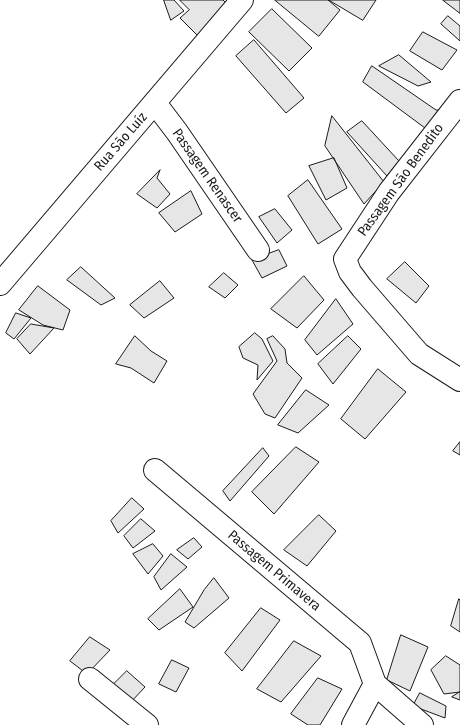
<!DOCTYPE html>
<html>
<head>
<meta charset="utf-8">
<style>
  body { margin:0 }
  canvas { display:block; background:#fff }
</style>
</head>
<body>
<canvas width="460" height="725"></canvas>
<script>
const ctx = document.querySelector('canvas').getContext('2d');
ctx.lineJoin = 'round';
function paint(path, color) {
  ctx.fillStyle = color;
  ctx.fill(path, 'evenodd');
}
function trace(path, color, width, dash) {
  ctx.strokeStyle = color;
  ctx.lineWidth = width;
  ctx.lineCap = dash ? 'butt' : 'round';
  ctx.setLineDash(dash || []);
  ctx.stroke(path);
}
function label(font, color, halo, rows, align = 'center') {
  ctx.font = font + ' "Fira Sans Condensed",sans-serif';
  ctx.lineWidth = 3;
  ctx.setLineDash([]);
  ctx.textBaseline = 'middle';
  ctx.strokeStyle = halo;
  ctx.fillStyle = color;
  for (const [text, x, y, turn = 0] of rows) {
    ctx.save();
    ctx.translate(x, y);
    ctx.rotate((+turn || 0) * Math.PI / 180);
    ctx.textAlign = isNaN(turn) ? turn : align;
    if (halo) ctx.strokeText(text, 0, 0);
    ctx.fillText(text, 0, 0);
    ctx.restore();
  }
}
const building = new Path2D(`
  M164,0H174L184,11L171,20Z
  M180,0H223L230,7L198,36L180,18L189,10Z
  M275,0H328L340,10L319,36Z
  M329,0H376L363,20Z
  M443,0H460V13Z
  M272,9L312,48L289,71L249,32Z
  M448,16L460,26V41L441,24Z
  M423,32L457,50L442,70L410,51Z
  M254,40L304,98L286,113L236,56Z
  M399,55L431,82L418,86L379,66Z
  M372,66L436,110H441L429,131L363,82Z
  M332,116L384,182L364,204L325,146Z
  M362,121L399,161L387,176L347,132Z
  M334,158L347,188L326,200L309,166Z
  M160,170L157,178L170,194L157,208L137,194Z
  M308,180L342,229L318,244L288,196Z
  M191,191L202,214L175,232L159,213Z
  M275,209L292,230L277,243L259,217Z
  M279,250L287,266L262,278L252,260Z
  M405,262L429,286L416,303L387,279Z
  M81,267L115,298L101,305L67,280Z
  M224,273L238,285L225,298L209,287Z
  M304,276L324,300L297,328L271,309Z
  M160,281L174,298L144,318L130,305Z
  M38,286L70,310L63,330L43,325L19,310Z
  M336,299L353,324L317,355L305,340Z
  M16,313L31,318L14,339L6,333Z
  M31,324L54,328L30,354L17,339Z
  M255,333L262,339L273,361L257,380L258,365L243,358L239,347Z
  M135,336L151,351L167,361L154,383L131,368L116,364Z
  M273,336L285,349L287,363L302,378L275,418L265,414L253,394L277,361L267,339Z
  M348,336L361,349L333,384L318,364Z
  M378,369L406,392L365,439L341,419Z
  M306,390L329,405L298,433L278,425Z
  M460,442V455L453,451Z
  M296,447L319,462L274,514L252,492Z
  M263,448L269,456L230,501L223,491Z
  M132,498L144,509L118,533L111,521Z
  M319,515L336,531L307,566L284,550Z
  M141,519L155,531L133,548L124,536Z
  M194,538L202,547L188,559L177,550Z
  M153,544L163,556L148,574L133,554Z
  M171,554L187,567L161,590L154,577Z
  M214,578L229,598L194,628L185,622L204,590Z
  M180,589L193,607L159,630L148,619Z
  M459,599L460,600V632L451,626Z
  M261,608L280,620L242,671L225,653Z
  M401,635L428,647L410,691L387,680Z
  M90,637L110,650L87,674L70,661Z
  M294,641L321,656L281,702L257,689Z
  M446,656L460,665V692L444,694L431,670Z
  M172,660L189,668L176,692L159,684Z
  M127,671L145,687L130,703L112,686Z
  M318,678L342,689L320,725H308L291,714Z
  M460,692V700L452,697Z
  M420,693L446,706L445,718L413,706Z`);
paint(building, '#e6e6e6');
trace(building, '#1a1a1a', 1);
const minor = new Path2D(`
  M460,101L389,192L345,259L350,272L362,288L419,354L460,380
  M155,103L177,132L258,250
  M0,284L242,0
  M155,470L360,643L375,684L422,725
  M90,679L147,725
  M353,725L375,684`);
trace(minor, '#1a1a1a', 24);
trace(minor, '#fff', 22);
label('14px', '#1a1a1a', '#fff', [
  ["Rua São Luíz",121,142,-49],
  ["Passagem Renascer",207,176,55],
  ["Passagem São Benedito",401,180,-54],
  ["Passagem Primavera",274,571,40]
]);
</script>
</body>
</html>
